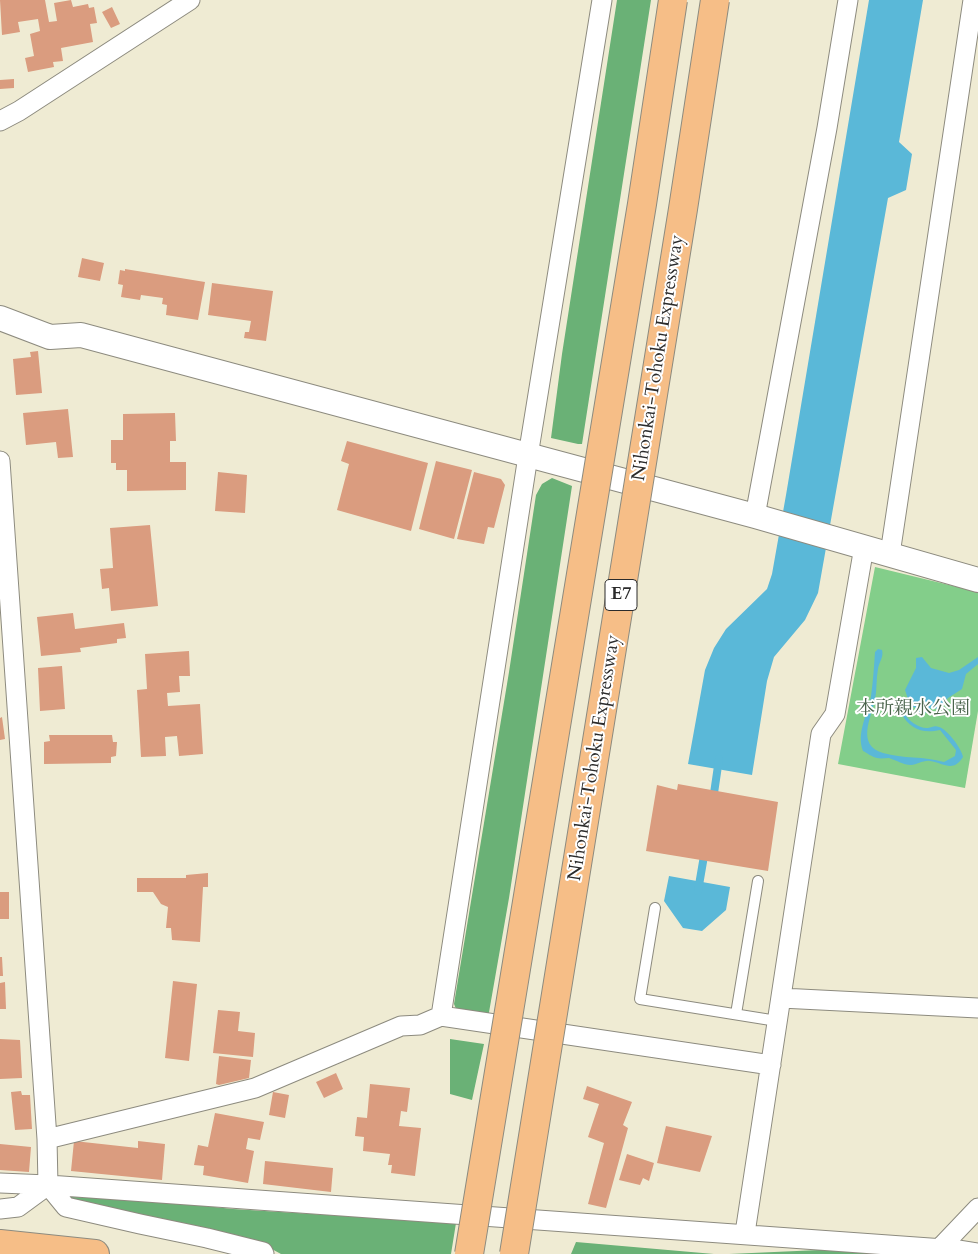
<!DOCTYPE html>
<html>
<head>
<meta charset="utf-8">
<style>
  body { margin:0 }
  canvas { display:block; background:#efebd3 }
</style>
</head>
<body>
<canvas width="978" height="1254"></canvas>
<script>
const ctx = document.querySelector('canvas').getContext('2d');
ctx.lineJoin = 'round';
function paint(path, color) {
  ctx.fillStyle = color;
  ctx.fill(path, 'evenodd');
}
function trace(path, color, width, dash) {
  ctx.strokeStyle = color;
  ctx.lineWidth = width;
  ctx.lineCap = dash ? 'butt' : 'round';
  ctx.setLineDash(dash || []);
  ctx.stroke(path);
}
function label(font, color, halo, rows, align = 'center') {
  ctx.font = font + ' Cardo,"Noto Serif JP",serif';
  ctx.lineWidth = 4;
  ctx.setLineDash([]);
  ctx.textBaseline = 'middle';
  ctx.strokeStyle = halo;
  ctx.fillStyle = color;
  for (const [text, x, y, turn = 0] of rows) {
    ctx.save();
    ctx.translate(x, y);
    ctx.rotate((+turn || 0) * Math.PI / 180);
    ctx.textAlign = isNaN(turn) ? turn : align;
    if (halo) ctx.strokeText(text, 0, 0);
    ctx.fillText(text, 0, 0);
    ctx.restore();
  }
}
paint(new Path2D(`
  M875,567L978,592V711L965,788L838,764Z`), '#83ce8a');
paint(new Path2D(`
  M617,0H651L582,444H578L551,438L562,354Z
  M552,478L572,486L509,898L488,1018L459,1016L454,1004L509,672L536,495L542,484Z
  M450,1039L484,1044L472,1100L450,1094Z
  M68,1197L130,1198L233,1209L456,1223L451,1254H281L268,1247L84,1207Z
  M576,1242L714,1254H571Z
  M842,1249H876L875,1254H729Z`), '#6ab176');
paint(new Path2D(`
  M869,0H923L899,142L912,154L906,190L888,198L818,593L805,620L774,657L767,681L752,775L688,764L705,670L714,648L726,629L767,589L772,574L786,495Z
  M878,649L882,650C884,657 879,662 878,669C876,679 877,690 875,700C871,718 856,745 883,753C903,759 924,756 944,762L955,756L956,750L940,730C922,734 910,729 901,713L908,699L905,690L916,668V658L922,657L931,668L949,673L959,670L978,657V664L966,674L962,689L948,698L938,709L931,708L923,715L914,707L908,708L905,714C908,721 920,729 928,728C932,727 935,725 939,727C947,729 962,749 963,757C953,773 944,763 930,761C923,760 917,765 911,765C903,765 896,760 889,758C885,758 881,759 877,758C872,757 867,753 863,751C856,732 868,715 871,696C873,682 874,667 875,652Z
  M669,876L730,887L726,910L702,931L683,928L664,901Z`), '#5ab8d8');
trace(new Path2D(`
  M713,800L719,759
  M698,891L705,850`), '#5ab8d8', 8);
paint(new Path2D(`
  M0,0H45L49,22L57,21L54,3L71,0L73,7L88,4L89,8L94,7L97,23L90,24L93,42L61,48L63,61L53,62L54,67L28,72L25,58L34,56L30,34L40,31L38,19L18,22L20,32L2,35Z
  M112,7L120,24L111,28L102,12Z
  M14,79V88L0,89V80Z
  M82,258L104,263L100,281L78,277Z
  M125,269L205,282L198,320L166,315L167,305L162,304L163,298L141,295L140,300L121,297L123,285L118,284L120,270L125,271Z
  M212,283L273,291L266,341L244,338L245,332H249L251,321L208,315Z
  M38,351L42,393L16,395L13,359L31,357L30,352Z
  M68,409L73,457L58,458L56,442L26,445L23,413Z
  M175,413L176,441H170V462H186V490L127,491V470H116V463H111V440H123V414Z
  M347,441L428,463L411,531L337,510L349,464L341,461Z
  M436,461L472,470L454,539L419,529Z
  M218,472L247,475L245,513L215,511Z
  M474,472L501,479L505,485L494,528L488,527L484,544L457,539Z
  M150,525L158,606L111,611L109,588L102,589L100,569L113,568L110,528Z
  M73,613L75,629L124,623L126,638L117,639V643L80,648L81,652L41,656L37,617Z
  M189,651L190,676H179L180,692L167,693L168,706L200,704L203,754L179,756L177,736L165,737L166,756L141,757L137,690L147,689L145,654Z
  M62,666L65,709L40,711L38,668Z
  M2,717L5,739L0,740V718Z
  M49,735H112L113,742H117L116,756L111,757V763L44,764V742L50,741Z
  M678,784L778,802L768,871L646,851L657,785L677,790Z
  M208,873V887H203L200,942L172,940L171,928H166L168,907L161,904L153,892H137V878H186V875Z
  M0,892H9V919H0Z
  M0,957H2L3,976H0Z
  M173,981L197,984L189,1061L165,1058Z
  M5,982L6,1009H0V983Z
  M218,1010L240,1012L238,1031L255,1033L253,1057L213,1053Z
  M0,1039L20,1040L22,1078L0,1079Z
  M219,1056L251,1060L249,1078L219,1085L216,1084Z
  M336,1073L343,1089L324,1098L316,1082Z
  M370,1084L410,1088L407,1112L401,1111L399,1126L421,1128L415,1176L391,1173L392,1165H388L390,1154L363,1151L364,1137L355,1136L357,1117L367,1118Z
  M587,1086L632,1102L623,1125L628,1128L606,1208L588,1204L604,1143L588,1137L599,1104L583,1099Z
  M21,1091L22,1095H30L32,1129L15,1130L11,1092Z
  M273,1092L289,1095L285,1118L269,1115Z
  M215,1113L264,1122L260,1140L248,1138L246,1149L254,1151L248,1183L203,1175L204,1166L194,1165L198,1145L208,1147Z
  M666,1126L712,1136L700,1172L657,1163Z
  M74,1141L138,1148V1141L165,1144L162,1180L71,1171Z
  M0,1144L31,1147L29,1172L0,1170Z
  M627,1154L654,1163L649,1181L643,1178L640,1185L619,1180Z
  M265,1161L333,1168L331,1192L263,1184Z`), '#da9c7f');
const service = new Path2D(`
  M655,908L640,999L777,1021
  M736,1014L758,881`);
const minor = new Path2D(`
  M0,121L19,111L190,0
  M0,461L47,1139L48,1185L66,1207L140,1224L207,1238L263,1252L264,1254
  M755,516L827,128L848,0
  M890,554L973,0
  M781,998L978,1008
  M441,1016L528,456L602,0
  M47,1139L255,1088L401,1026L420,1025L441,1016L771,1065
  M0,1183L48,1185C351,1208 655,1227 958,1250L978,1253
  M0,1209L18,1207L48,1185
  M745,1233L821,734L835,714L864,547
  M937,1254L939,1249L978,1208`);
const tertiary = new Path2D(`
  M0,318L50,337L81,335L755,516L978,580`);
const primary = new Path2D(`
  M0,1244L95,1254`);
trace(service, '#8d8b7f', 12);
trace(minor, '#8d8b7f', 21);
trace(tertiary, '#8d8b7f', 26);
trace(primary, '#8d8b7f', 30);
trace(service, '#fff', 10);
trace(minor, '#fff', 19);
trace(tertiary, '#fff', 24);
trace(primary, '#f6be87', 28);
const motorwayBridge = new Path2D(`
  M469,1254L642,204L673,0
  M514,1254L683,209L715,0`);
trace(motorwayBridge, '#8d8b7f', 30, []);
trace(motorwayBridge, '#f6be87', 28);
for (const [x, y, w] of [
  [621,595,32]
]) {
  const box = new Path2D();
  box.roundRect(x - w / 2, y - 15.5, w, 31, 4);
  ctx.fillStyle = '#fff';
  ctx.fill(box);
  trace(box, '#2b2b2b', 1);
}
label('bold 18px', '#2b2b2b', null, [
  ["E7",621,595]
]);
label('19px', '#2b2b2b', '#fff', [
  ["Nihonkai-Tohoku Expressway",659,358,-81],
  ["Nihonkai-Tohoku Expressway",595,758,-81]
]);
label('19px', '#4a644c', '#fff', [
  ["本所親水公園",913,710]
]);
</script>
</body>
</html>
